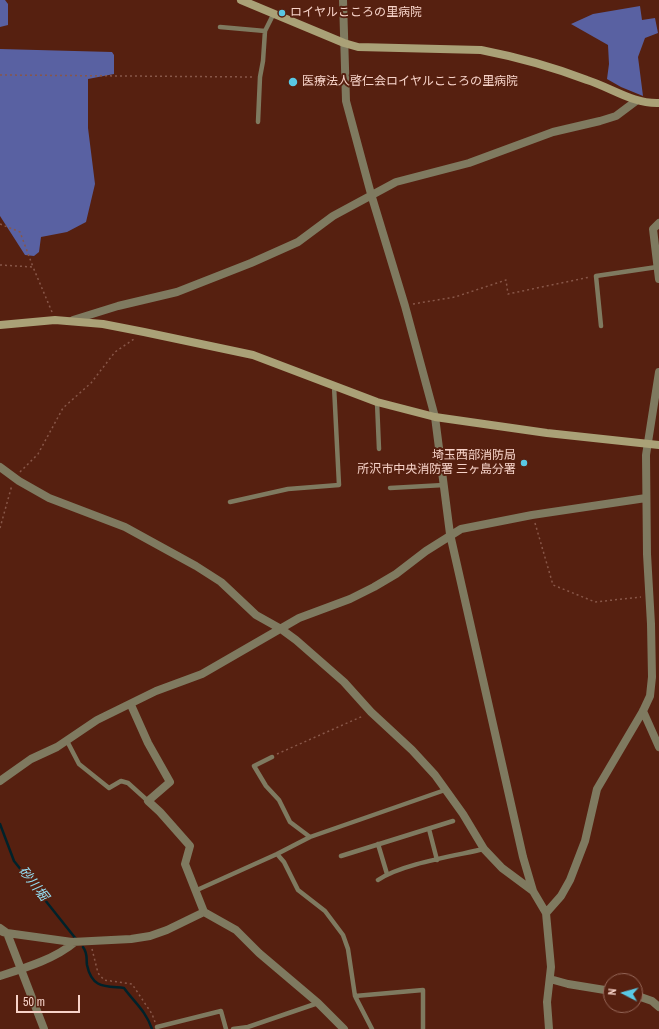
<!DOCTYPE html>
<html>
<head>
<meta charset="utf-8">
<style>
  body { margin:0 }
  #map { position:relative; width:659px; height:1029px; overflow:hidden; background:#562010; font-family:"Archivo Narrow",sans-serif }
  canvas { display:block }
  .north { position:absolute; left:603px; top:973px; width:40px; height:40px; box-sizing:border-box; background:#562010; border:1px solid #96685a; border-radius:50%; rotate:276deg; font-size:11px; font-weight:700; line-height:16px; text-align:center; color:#f7d3c9 }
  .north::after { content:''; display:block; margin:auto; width:14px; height:18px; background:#59c8e4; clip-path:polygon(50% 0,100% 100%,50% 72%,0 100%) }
  .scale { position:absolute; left:16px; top:995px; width:64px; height:18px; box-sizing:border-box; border:2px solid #f7d3c9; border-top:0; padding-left:5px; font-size:12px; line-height:14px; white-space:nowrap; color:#f7d3c9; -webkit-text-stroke:3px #562010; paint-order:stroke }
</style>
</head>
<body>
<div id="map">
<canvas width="659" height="1029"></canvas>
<div class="north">N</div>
<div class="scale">50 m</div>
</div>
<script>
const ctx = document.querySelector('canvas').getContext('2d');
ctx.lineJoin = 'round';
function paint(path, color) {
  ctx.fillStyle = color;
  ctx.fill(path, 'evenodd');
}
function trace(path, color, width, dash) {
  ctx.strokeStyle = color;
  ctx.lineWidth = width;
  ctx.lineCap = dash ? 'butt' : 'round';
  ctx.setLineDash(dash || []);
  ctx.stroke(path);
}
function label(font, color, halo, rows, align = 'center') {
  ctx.font = font + ' "Archivo Narrow","Noto Sans JP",sans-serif';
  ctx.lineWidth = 4;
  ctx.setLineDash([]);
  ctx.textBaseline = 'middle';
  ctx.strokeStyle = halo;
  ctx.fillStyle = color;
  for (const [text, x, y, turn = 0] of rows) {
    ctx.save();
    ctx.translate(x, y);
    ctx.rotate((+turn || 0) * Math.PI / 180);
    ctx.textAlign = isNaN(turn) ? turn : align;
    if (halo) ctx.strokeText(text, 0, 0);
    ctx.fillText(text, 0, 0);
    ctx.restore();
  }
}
paint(new Path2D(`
  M0,0H5L8,4V25L0,27Z
  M640,6L642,20L655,18L658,33L645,38L638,57L643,96L621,87L607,79L609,64L608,45L571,24L593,14Z
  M0,49L112,52L114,55V74L88,79V128L95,184L86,222L67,232L41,237L39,252L34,256L25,255L0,216Z`), '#5961a2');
trace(new Path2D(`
  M0,824L14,861L76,939
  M83,947C88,954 86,958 87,965C92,989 106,986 124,988C134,1002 146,1011 152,1029`), '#00222a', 2.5);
trace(new Path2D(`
  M0,75L254,77
  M0,224L20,232L33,267
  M0,265L33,267L52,312
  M413,304L455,297L506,280L508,294L590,277
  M20,472L38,454L63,408L91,383L115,352L134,339
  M535,523L553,585L595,602L641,597
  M0,528L12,485
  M277,754L363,716
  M92,949L98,973L104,980L132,984L152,1014L155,1022`), '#885749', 1.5, [2, 3]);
trace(new Path2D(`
  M220,27L265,31L273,15
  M258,122L260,77L263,61L265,31
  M601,326L596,276L657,267
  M377,402L379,449
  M390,488L444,485
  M230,502L288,489L339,485L334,386
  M67,741L79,764L109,788L121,781L128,783L148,801
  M272,757L254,766L266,786L279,800L290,822L310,837
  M429,829L437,860
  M378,844L387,874
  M277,854L284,862L298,890L325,911L343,935L348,949L355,996L372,1029
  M341,856L453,821
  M378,880C401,864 454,856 484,849
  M197,890L277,854L310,837L445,790
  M355,996L423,990V1029
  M157,1027L221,1011L226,1029
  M233,1029L248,1027L318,1003`), '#7f7a60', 4.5);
trace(new Path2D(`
  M343,0L346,101L371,194L405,306L435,417L450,534L523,857L533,891L546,913L551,967L547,1002L549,1029
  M659,223L653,229L659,279
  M73,320L118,306L177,292L251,263L298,242L333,216L396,182L469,163L553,132L600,121L616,116L636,101
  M0,467L19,481L49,498L125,527L196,566L221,582L256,615L281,629L296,640L344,682L371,712L412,750L435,775L463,814L484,849L502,868L533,891
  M131,705L148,743L170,782L148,801L160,812L190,846L185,864L204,912
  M643,711L659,747
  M0,781L31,759L57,747L97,720L156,691L202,674L299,618L350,599L374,587L396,574L426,551L461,529L532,515L646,498
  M546,913L561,896L570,880L585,841L597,789L643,711L650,696L652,677L651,624L647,554L646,455L659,372
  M0,928L7,933L72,942L131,939L150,936L167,930L204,912L236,930L259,953L318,1003L344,1029
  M3,932L7,933L44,1029
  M0,976C25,968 55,959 75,942
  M550,979L568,984L611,991
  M635,995L652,1001L659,1007`), '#7f7a60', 8);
trace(new Path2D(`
  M241,0L344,43L358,47L481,50C517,57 553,67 587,80C612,88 633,104 659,103
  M0,325L55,320L103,324L144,332L253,355L377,402L435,417L547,433L659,445`), '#aaa177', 8);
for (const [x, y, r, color] of [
  [282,13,4,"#59c8e4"],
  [293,82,5,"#59c8e4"],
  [524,463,4,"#59c8e4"]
]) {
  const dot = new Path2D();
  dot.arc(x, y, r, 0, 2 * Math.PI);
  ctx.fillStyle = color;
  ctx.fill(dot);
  trace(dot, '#562010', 1.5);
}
label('12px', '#f7d3c9', '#562010', [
  ["ロイヤルこころの里病院",290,13],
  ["医療法人啓仁会ロイヤルこころの里病院",302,82],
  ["埼玉西部消防局",516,456,"right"],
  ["所沢市中央消防署 三ヶ島分署",516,470,"right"]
], 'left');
label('italic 13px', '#96e1f6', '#562010', [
  ["砂川堀",33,884,52]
]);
</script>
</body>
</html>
